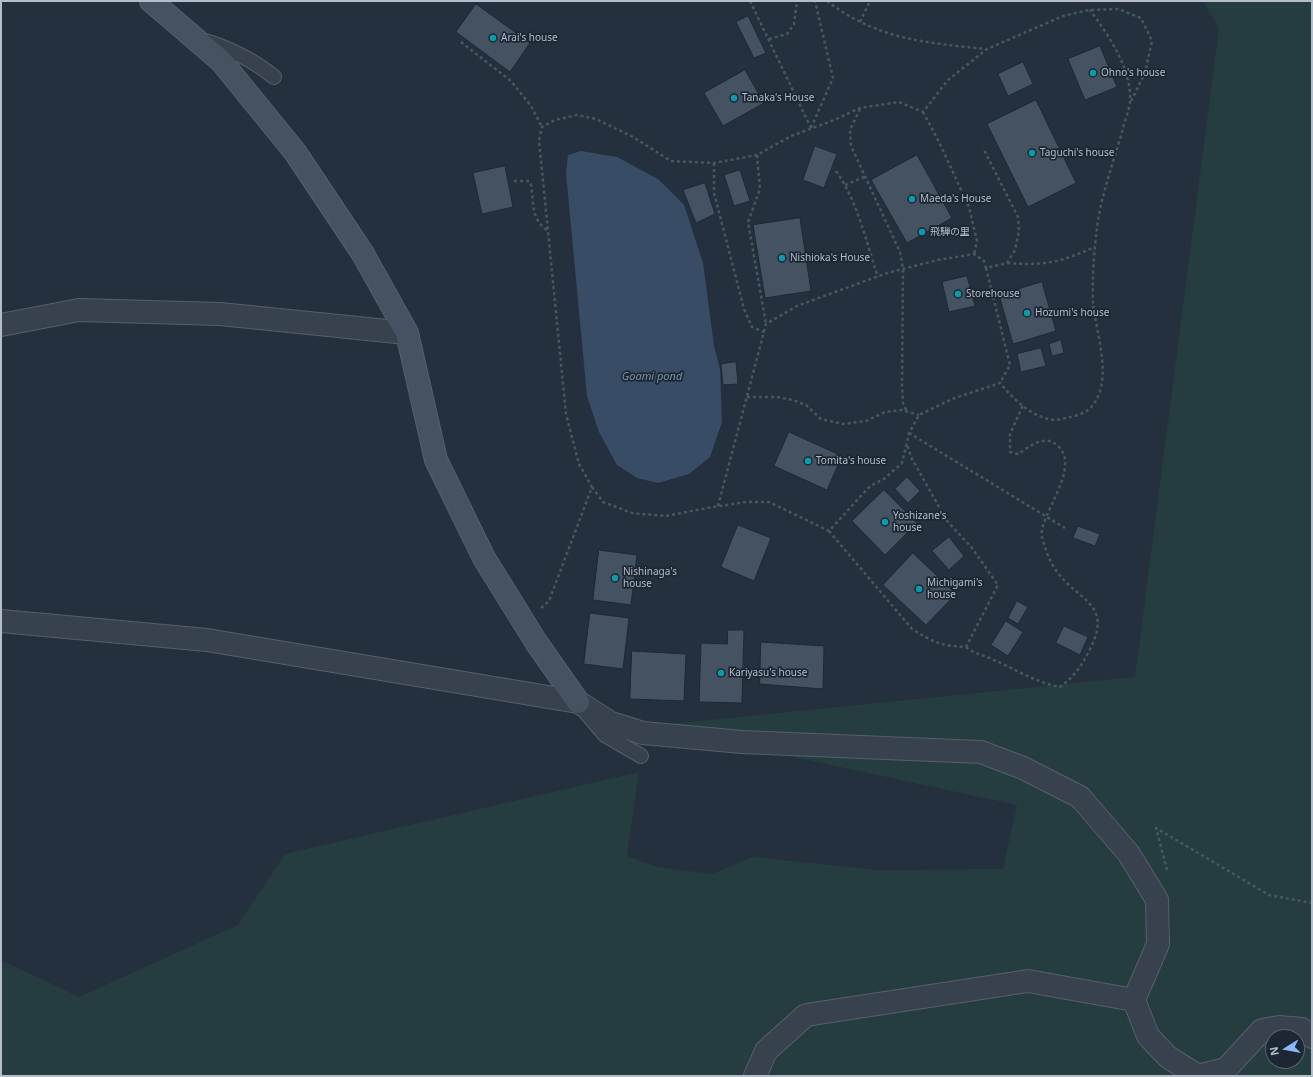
<!DOCTYPE html>
<html>
<head>
<meta charset="utf-8">
<style>
  body { margin:0 }
  #map { position:relative; width:1313px; height:1077px; overflow:hidden; background:#24303e; font-family:"Noto Sans",sans-serif }
  canvas { display:block }
  .frame { position:absolute; inset:0; border:2px solid #b4bdc9; pointer-events:none }
  .north { position:absolute; left:1265px; top:1029px; width:40px; height:40px; box-sizing:border-box; background:#1d2733; border:1px solid #59636f; border-radius:50%; rotate:259deg; font-size:11px; font-weight:700; line-height:16px; text-align:center; color:#b4bdc9 }
  .north::after { content:''; display:block; margin:auto; width:14px; height:18px; background:#8ab7f8; clip-path:polygon(50% 0,100% 100%,50% 72%,0 100%) }
</style>
</head>
<body>
<div id="map">
<canvas width="1313" height="1077"></canvas>
<div class="frame"></div>
<div class="north">N</div>
</div>
<script>
const ctx = document.querySelector('canvas').getContext('2d');
ctx.lineJoin = 'round';
function paint(path, color) {
  ctx.fillStyle = color;
  ctx.fill(path, 'evenodd');
}
function trace(path, color, width, dash) {
  ctx.strokeStyle = color;
  ctx.lineWidth = width;
  ctx.lineCap = dash ? 'butt' : 'round';
  ctx.setLineDash(dash || []);
  ctx.stroke(path);
}
function label(font, color, halo, rows, align = 'center') {
  ctx.font = font + ' "Noto Sans","Noto Sans JP",sans-serif';
  ctx.lineWidth = 3.5;
  ctx.setLineDash([]);
  ctx.textBaseline = 'middle';
  ctx.strokeStyle = halo;
  ctx.fillStyle = color;
  for (const [text, x, y, turn = 0] of rows) {
    ctx.save();
    ctx.translate(x, y);
    ctx.rotate((+turn || 0) * Math.PI / 180);
    ctx.textAlign = isNaN(turn) ? turn : align;
    if (halo) ctx.strokeText(text, 0, 0);
    ctx.fillText(text, 0, 0);
    ctx.restore();
  }
}
paint(new Path2D(`
  M1203,1H1312V1076H1V960L79,997L238,925L285,854L639,772L627,856L657,867L712,874L753,857L878,870L1003,869L1017,805L650,726L1135,677L1219,28ZM1273,1037H1297V1061H1273Z`), '#263d3f');
paint(new Path2D(`
  M581,151L617,157L658,179L684,205L703,263L714,346L720,369L722,422L710,457L689,474L658,483L637,478L617,465L599,432L587,396L566,173L568,155Z`), '#384c66');
const building = new Path2D(`
  M476,4L530,43L510,72L456,32Z
  M748,16L766,53L754,58L736,22Z
  M1100,46L1117,87L1085,100L1068,59Z
  M1023,62L1033,84L1008,96L998,74Z
  M745,70L764,103L723,126L704,93Z
  M1036,100L1076,183L1028,207L987,124Z
  M815,146L837,154L824,188L803,180Z
  M917,155L952,218L907,243L871,180Z
  M505,166L513,207L482,214L473,173Z
  M740,170L750,201L734,206L724,175Z
  M705,183L715,214L696,223L683,190Z
  M800,218L811,291L765,298L753,225Z
  M967,276L975,306L949,312L942,282Z
  M1042,282L1056,331L1013,344L999,295Z
  M1061,340L1064,353L1052,356L1049,344Z
  M1041,348L1046,366L1021,372L1017,354Z
  M736,362L738,384L723,385L721,364Z
  M789,432L842,456L827,490L774,466Z
  M907,477L920,491L908,503L895,489Z
  M884,490L917,523L885,555L852,521Z
  M738,525L771,538L754,581L721,567Z
  M1078,526L1100,534L1095,546L1073,538Z
  M949,537L964,556L949,570L932,551Z
  M599,550L637,555L631,605L593,600Z
  M913,553L956,594L926,625L883,585Z
  M1017,601L1028,607L1018,624L1008,618Z
  M590,613L629,618L623,669L584,664Z
  M1006,621L1023,632L1008,656L991,645Z
  M1064,626L1088,637L1080,655L1056,643Z
  M728,630H744L742,703L699,702L701,643L727,644Z
  M761,642L824,646L823,689L760,684Z
  M632,651L686,654L684,701L630,699Z`);
paint(building, '#455262');
trace(building, '#1f2935', 1);
const lane = new Path2D(`
  M202,40C229,48 252,59 274,77
  M587,714L605,735L641,756`);
const street = new Path2D(`
  M1,325L79,310L220,314L407,333
  M1,621L207,640L578,702L611,723L643,733L742,742L981,752L1023,768L1080,797L1129,854L1157,900L1158,944L1134,1000L1148,1036L1168,1057L1198,1076L1226,1069L1262,1030L1279,1027L1302,1029L1312,1037
  M755,1076L766,1051L806,1015L1028,981L1134,1000`);
const secondary = new Path2D(`
  M151,1L221,61L295,152L363,254L407,333L436,460L484,558L536,642L578,702`);
trace(lane, '#56606c', 16);
trace(street, '#56606c', 24);
trace(secondary, '#56606c', 24);
trace(new Path2D(`
  M750,1L811,128
  M827,1C876,39 926,43 986,49
  M860,22L870,1
  M769,39L787,34L794,24L797,1
  M461,42L511,81L531,106L542,127
  M860,109L850,130L851,146L900,252L903,269L902,386L903,403L907,412
  M923,112L939,142L969,207L977,241L974,254
  M811,128L833,78L815,1
  M757,155L760,189L748,222L766,324
  M714,163V193L744,309L752,327L764,332
  M836,171C858,202 866,242 878,277
  M514,181H529L531,185C534,204 531,219 547,230
  M845,185L864,177
  M1007,263C1046,266 1060,262 1095,247
  M986,268L1010,365L1000,383
  M747,397H777L793,400L806,405L821,419L843,424L866,421L885,412L902,410L919,415
  M909,433L1065,528
  M592,487L603,502L632,513L666,516L707,508L746,502H769L829,531L870,486L884,479L902,463L909,433L919,415L952,399L1000,383C1014,400 1038,424 1062,419C1070,417 1082,415 1088,410C1116,386 1096,334 1093,303C1092,280 1094,250 1097,228C1101,195 1113,164 1122,132C1124,122 1129,112 1130,102C1132,69 1109,36 1090,10
  M718,506L766,324L797,306L887,273L938,260L974,254L984,261L986,268L1007,263L1015,250L1019,231L1018,217L983,148
  M829,531L912,629C933,642 941,646 966,647L998,585L972,548L947,521L911,457L907,444
  M541,608L549,601L592,487L579,464L566,414L539,140L542,127L555,120L577,115L596,119L633,137L671,161L714,163L757,155L791,136L834,120L860,108L899,102L923,112L948,80L987,49L1063,16L1089,10L1118,9L1141,18L1152,41L1145,73L1130,103
  M966,647C974,654 984,655 994,660C1015,669 1037,683 1060,687C1074,677 1083,664 1090,649C1113,604 1079,601 1058,573C1050,563 1045,549 1042,537C1038,516 1082,468 1058,446C1045,433 1029,447 1018,454L1010,452V434L1023,405
  M1167,870L1156,828L1269,895L1312,903`), '#445a5c', 2.5, [3, 3]);
trace(lane, '#38424e', 14);
trace(street, '#38424e', 22);
trace(secondary, '#465161', 22);
for (const [x, y, r, color] of [
  [493,38,4,"#0f9aa8"],
  [1093,73,4,"#0f9aa8"],
  [734,98,4,"#0f9aa8"],
  [1032,153,4,"#0f9aa8"],
  [912,199,4,"#0f9aa8"],
  [922,232,4,"#0f9aa8"],
  [782,258,4,"#0f9aa8"],
  [958,294,4,"#0f9aa8"],
  [1027,313,4,"#0f9aa8"],
  [808,461,4,"#0f9aa8"],
  [885,522,4,"#0f9aa8"],
  [615,578,4,"#0f9aa8"],
  [919,589,4,"#0f9aa8"],
  [721,673,4,"#0f9aa8"]
]) {
  const dot = new Path2D();
  dot.arc(x, y, r, 0, 2 * Math.PI);
  ctx.fillStyle = color;
  ctx.fill(dot);
  trace(dot, '#1d2733', 1.5);
}
label('10px', '#b4bdc9', '#1d2733', [
  ["Arai's house",501,38],
  ["Ohno's house",1101,73],
  ["Tanaka's House",742,98],
  ["Taguchi's house",1040,153],
  ["Maeda's House",920,199],
  ["飛騨の里",930,232],
  ["Nishioka's House",790,258],
  ["Storehouse",966,294],
  ["Hozumi's house",1035,313],
  ["Tomita's house",816,461],
  ["Yoshizane's",893,516],
  ["house",893,528],
  ["Nishinaga's",623,572],
  ["house",623,584],
  ["Michigami's",927,583],
  ["house",927,595],
  ["Kariyasu's house",729,673]
], 'left');
label('italic 11px', '#7c94b1', '#1d2733', [
  ["Goami pond",652,377]
]);
</script>
</body>
</html>
